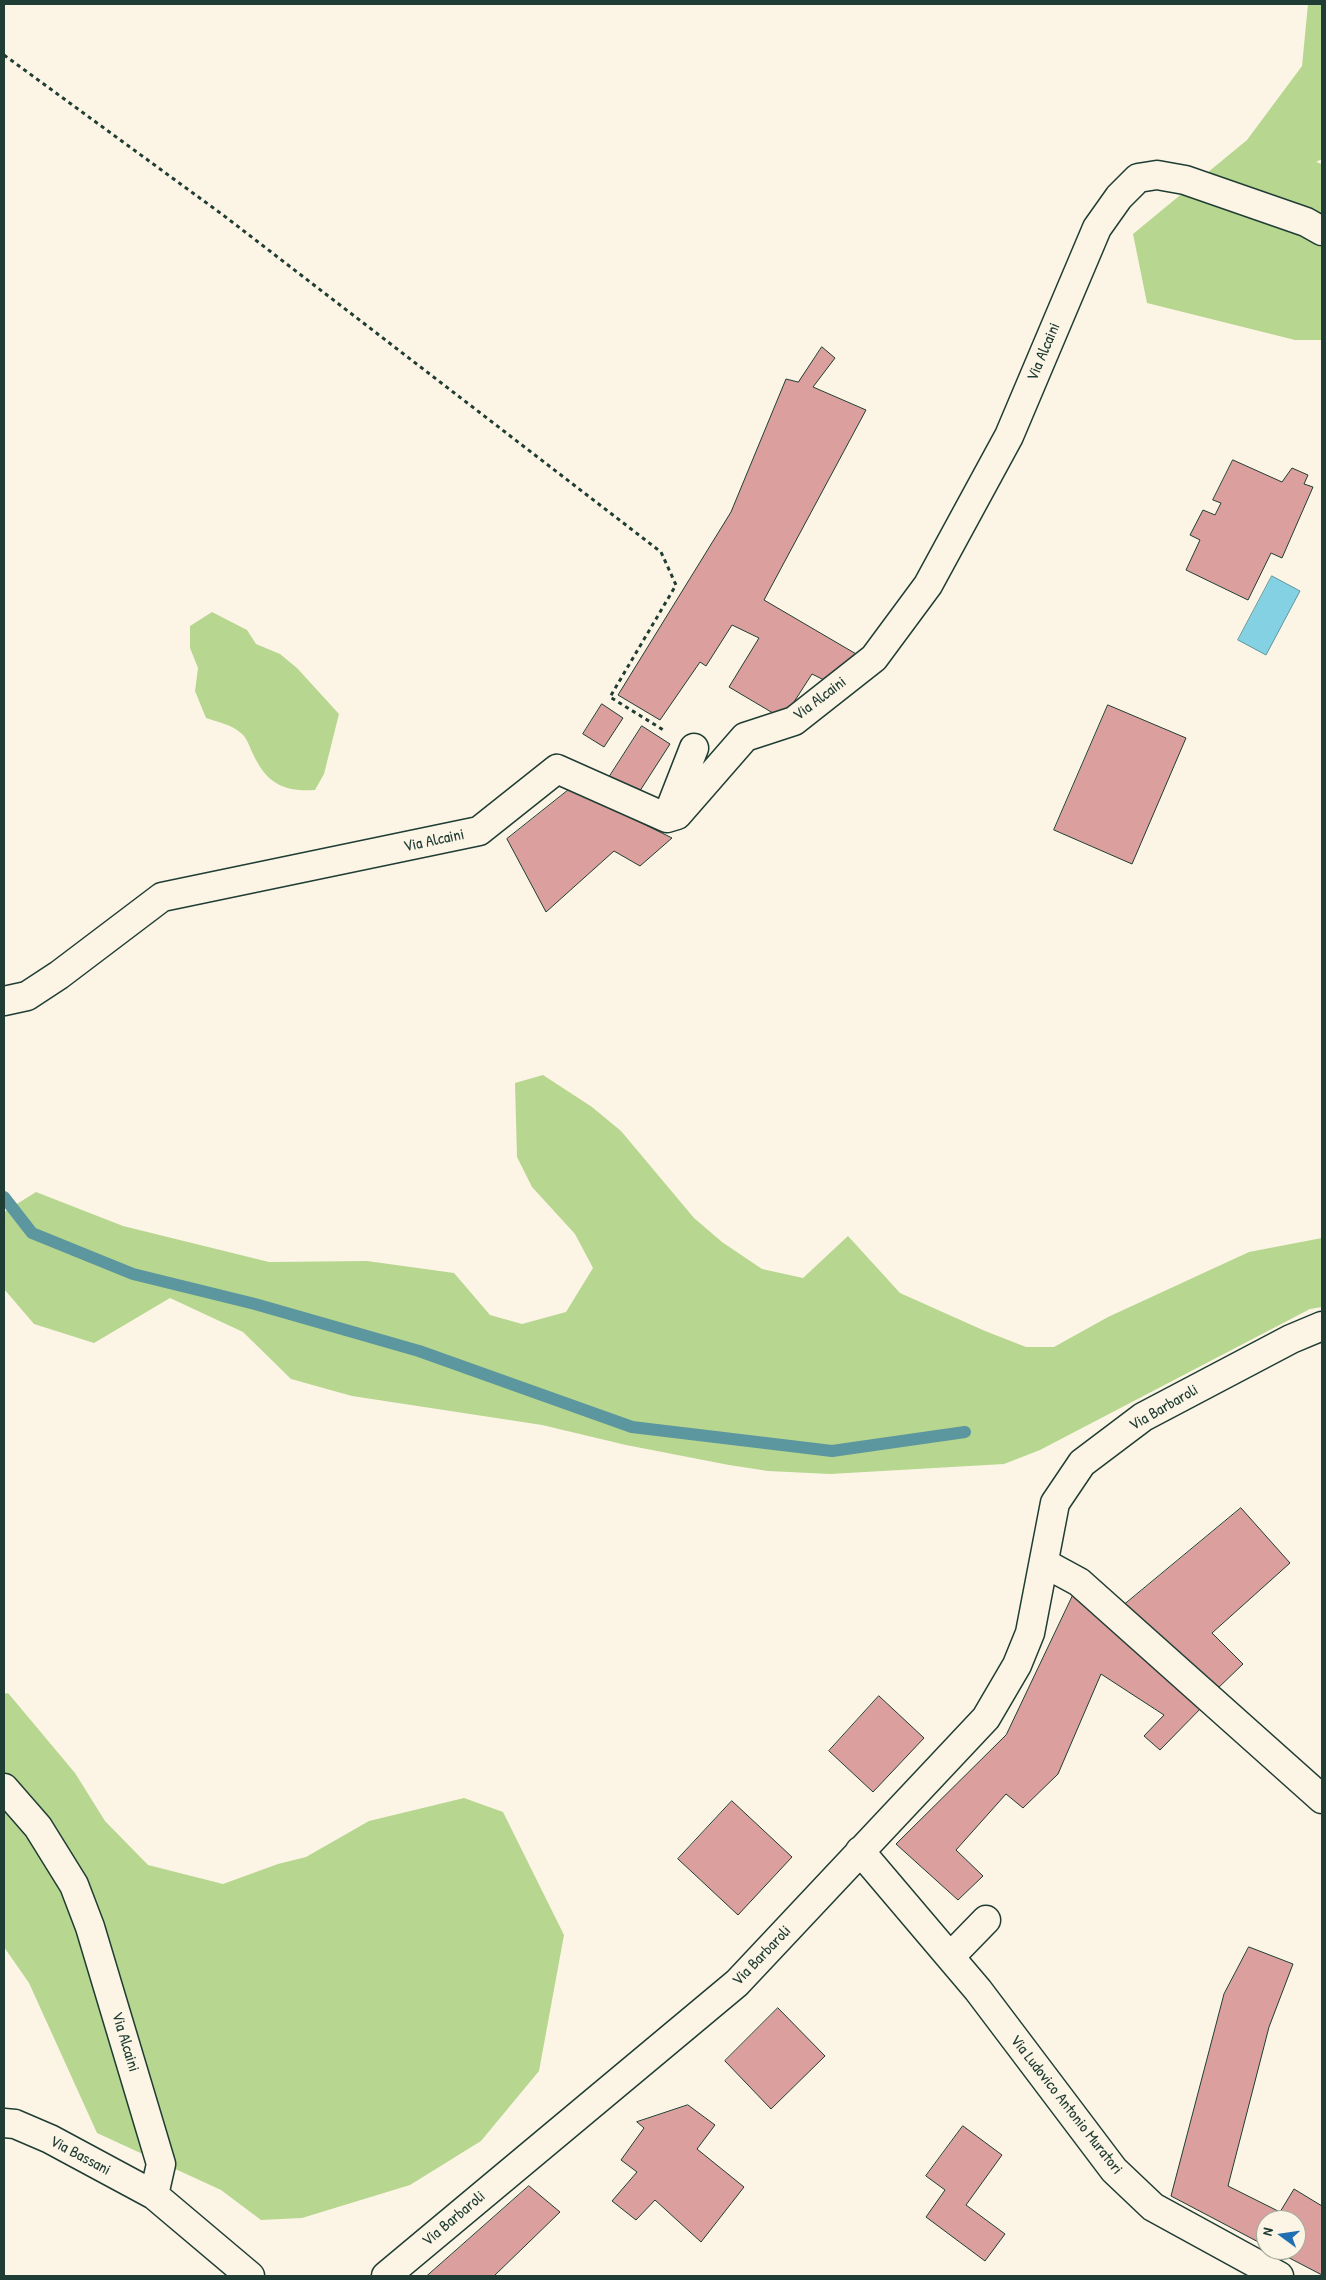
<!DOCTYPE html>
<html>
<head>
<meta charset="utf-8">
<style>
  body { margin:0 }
  #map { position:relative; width:1326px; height:2280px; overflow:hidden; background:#fcf5e5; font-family:"Patrick Hand",sans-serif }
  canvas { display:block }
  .frame { position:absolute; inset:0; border:5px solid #1f3d34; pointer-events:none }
  .north { position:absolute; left:1256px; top:2210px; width:50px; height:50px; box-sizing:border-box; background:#fcf5e5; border:1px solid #a4ab9e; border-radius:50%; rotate:284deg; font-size:14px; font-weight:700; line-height:20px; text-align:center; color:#1f3d34 }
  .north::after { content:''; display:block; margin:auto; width:18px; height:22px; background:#1f6fb2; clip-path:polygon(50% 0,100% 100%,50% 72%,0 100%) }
</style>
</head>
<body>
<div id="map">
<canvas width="1326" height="2280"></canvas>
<div class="frame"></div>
<div class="north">N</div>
</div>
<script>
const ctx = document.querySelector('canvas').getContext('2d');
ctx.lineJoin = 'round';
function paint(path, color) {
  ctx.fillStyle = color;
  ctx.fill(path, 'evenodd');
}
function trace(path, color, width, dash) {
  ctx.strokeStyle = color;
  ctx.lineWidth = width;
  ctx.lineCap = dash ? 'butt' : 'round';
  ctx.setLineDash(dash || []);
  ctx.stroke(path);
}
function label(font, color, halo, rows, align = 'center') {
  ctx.font = font + ' "Patrick Hand",sans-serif';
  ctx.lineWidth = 4.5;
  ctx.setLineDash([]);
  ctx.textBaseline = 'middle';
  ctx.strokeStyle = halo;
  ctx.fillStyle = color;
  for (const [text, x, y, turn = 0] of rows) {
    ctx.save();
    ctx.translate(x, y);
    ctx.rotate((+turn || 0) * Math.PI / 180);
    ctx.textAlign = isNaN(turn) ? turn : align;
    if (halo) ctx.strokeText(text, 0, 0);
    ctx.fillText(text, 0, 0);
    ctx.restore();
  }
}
paint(new Path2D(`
  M1308,4H1322V159L1316,162L1322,164V340H1295L1147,303L1133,234L1247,140L1302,66Z
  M212,612L247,630L256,644L280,654L297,668L339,714L324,774L315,790C284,792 267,784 253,754C250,748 247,738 242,734C233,725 218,722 206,718L195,691L198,668L190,648V626Z
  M543,1075L592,1107L621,1131L694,1218L722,1242L762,1269L803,1278L848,1236L900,1293L985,1331L1026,1347H1054L1108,1317L1249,1252L1322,1238V1307L1310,1309L1040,1450L1004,1464L830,1474L768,1471L729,1465L626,1445L542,1425L352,1396L291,1379L243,1332L170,1298L94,1343L34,1324L4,1289V1212L36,1192L123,1226L269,1262L367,1261L454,1273L490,1315L522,1324L566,1312L593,1268L575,1234L532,1187L517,1157L515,1083Z
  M8,1693L75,1773L105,1821L148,1865L223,1884L278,1864L306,1857L369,1821L464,1798L503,1812L564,1935L539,2071L481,2141L410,2185L302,2218L261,2220L221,2190L97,2133L29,1983L4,1947V1694Z`), '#b7d690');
const water = new Path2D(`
  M1272,576L1300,591L1266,655L1238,640Z`);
paint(water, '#85d1e4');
trace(water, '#5c969e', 1);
trace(new Path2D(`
  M4,1197L32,1233L133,1274L255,1304L419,1351L632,1427L832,1451L965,1432`), '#5c969e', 12);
const building = new Path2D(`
  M822,347L835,358L813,387L866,410L764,600L863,658L832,684L812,674L783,719L729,687L759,638L732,625L706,666L700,662L660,720L618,695L731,512L786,379L798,382Z
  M1233,460L1282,482L1292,468L1308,475L1304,484L1313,487L1282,558L1271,553L1248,600L1186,570L1200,540L1190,535L1203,510L1215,515L1221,503L1213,500Z
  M602,704L623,718L604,747L583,734Z
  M1108,705L1186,738L1132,864L1054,830Z
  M642,726L670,744L636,797L608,779Z
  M571,788L672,838L640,866L614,851L546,912L507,839Z
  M1241,1508L1290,1563L1212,1633L1243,1664L1216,1690L1124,1605Z
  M1076,1589L1206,1703L1160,1750L1144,1736L1164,1715L1101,1674L1058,1774L1023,1808L1006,1794L956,1850L983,1876L958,1900L896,1844L1006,1735Z
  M879,1696L924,1738L873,1792L829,1751Z
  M732,1801L792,1857L738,1915L678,1859Z
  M1249,1947L1293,1964L1269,2027L1228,2186L1280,2212L1294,2189L1322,2206V2275L1274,2250H1296V2220H1266V2246L1171,2196L1224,1994Z
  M778,2008L825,2056L771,2109L725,2061Z
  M688,2105L715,2125L697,2149L744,2187L701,2242L655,2200L636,2220L612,2201L637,2172L621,2160L644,2128L637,2122Z
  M963,2126L1002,2155L966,2205L1005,2234L985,2261L926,2217L945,2190L926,2176Z
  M529,2186L560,2212L494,2276H427Z`);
paint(building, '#dba09e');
trace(building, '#1f3d34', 1);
const street = new Path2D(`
  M667,817L694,748
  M4,1001L27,996L59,975L162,897L479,831L557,769L667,818L677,815L745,737L794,721L874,658L928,585L1009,436L1097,228L1119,197L1138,178L1157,175L1185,180L1306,222L1322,231
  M1044,1563L1079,1582L1322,1799
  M4,1788L38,1827L74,1885L90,1927L161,2164L154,2195L250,2276
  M860,1851L978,1990L1114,2170L1153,2207L1279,2276
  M950,1957L986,1920
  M4,2123L15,2124L50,2139L154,2195
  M386,2276L737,1983L986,1718L1017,1665L1030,1633L1055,1503L1082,1463L1143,1417L1291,1339L1322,1326`);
trace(street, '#1f3d34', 31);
trace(new Path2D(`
  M4,55L223,215L661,552L676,585L610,697L665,731`), '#1f3d34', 3, [4, 4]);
trace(street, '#fcf5e5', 28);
label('16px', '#1f3d34', '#fcf5e5', [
  ["Via Alcaini",1044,352,-67],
  ["Via Alcaini",820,699,-37],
  ["Via Alcaini",434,841,-12],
  ["Via Barbaroli",1164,1408,-30],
  ["Via Barbaroli",762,1956,-46],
  ["Via Alcaini",125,2042,73],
  ["Via Ludovico Antonio Muratori",1066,2105,52],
  ["Via Bassani",80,2156,28],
  ["Via Barbaroli",454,2219,-40]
]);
</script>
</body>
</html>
